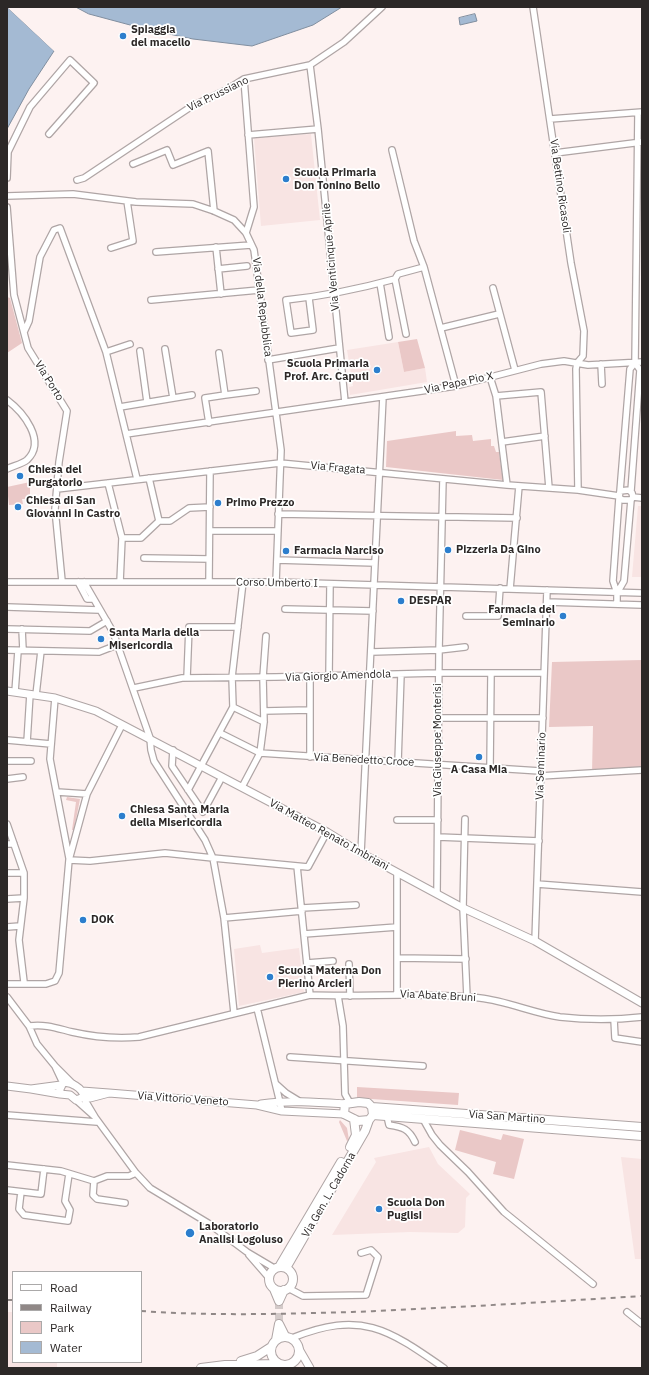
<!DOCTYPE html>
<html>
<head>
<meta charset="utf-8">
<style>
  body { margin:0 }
  #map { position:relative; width:649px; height:1375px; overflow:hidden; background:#fdf2f1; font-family:"IBM Plex Sans",sans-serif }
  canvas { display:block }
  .frame { position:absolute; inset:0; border:8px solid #2c2827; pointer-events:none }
  .legend { position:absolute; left:12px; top:1271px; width:130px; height:92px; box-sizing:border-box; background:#fff; border:1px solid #aba9a9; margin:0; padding:5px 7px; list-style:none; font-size:12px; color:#2c2827 }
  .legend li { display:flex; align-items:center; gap:8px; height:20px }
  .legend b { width:20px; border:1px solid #aba9a9 }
</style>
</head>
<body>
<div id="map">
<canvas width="649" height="1375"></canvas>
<div class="frame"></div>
<ul class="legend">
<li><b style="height:5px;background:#fff"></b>Road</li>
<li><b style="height:5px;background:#908887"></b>Railway</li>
<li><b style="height:11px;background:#eac8c7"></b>Park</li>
<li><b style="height:11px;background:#a4bad3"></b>Water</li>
</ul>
</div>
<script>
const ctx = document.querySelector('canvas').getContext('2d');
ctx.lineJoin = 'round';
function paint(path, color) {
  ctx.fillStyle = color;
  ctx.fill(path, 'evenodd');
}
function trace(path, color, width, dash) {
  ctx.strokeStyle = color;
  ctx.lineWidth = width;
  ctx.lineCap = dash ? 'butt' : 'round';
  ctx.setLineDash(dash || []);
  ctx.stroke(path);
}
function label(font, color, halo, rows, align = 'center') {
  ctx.font = font + ' "IBM Plex Sans",sans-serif';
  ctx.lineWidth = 3.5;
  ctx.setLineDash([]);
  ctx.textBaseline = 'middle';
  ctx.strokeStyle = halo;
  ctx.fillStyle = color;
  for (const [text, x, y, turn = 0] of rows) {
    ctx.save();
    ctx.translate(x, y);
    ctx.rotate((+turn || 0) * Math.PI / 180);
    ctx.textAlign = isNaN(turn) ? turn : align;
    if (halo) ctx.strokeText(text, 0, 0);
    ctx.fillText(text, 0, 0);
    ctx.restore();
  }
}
paint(new Path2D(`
  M311,134L320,220L261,226L254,138Z
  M398,342L404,372L425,368L427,382L350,395L349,387L353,386L347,350Z
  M638,506H642V577H632Z
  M260,945L262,953L299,948L304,992L239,1006L234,949Z
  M429,1147L438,1164L470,1194L466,1198L465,1227L458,1233L410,1232L332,1235L376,1162L374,1158Z
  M621,1157L642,1159V1259H635Z
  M7,1312H13V1362H57V1368H7Z`), '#f8e4e3');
paint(new Path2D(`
  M7,297L10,298L22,343L7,353Z
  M417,339L425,368L404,372L398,342Z
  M456,431V436L472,435L473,441L491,439V446H494L496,452H499L503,480L386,467L387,441Z
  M30,482V499H22L23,504L9,505L7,487Z
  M642,660V770L592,773L593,726L549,727L552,662Z
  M67,797L80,799L74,830H72L76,802L66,800Z
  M357,1087L459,1093L458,1105L357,1098Z
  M340,1120L347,1128L349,1140L347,1141L339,1122Z
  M460,1130L501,1140L503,1134L524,1139L514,1179L493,1174L496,1162L455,1150Z`), '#eac8c7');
const water = new Path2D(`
  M7,7L54,51L29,89L7,129Z
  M76,7H342L313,25L252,46L193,39L145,29L89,14Z
  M475,14L477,21L460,25L459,18Z`);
paint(water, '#a4bad3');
trace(water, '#808e9f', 1);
paint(new Path2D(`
  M7,7H10L56,50L54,51Z`), '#fdf2f1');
trace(new Path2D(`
  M279,1301V1324`), '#d3cac9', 8, [8, 4]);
const minor = new Path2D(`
  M533,7L571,263L584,331L583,356L577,363L576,369L578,490
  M310,65L318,129L345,402
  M244,79L254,207L246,233
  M550,119L642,112
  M248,135L318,129
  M392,150L414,241L424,267L456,386
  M555,153L642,142
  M133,164L167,150L173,165L208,151L214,211
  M7,178L8,152L30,107L70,60L94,83L49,134
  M77,180L84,178L192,106L228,89L244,79L310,65L344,42L382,7
  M7,196L73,194L136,202L193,204L214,211L234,220L246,233L254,250L281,450L276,582
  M7,207L14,295L28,348L67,411L59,462L55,509L62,581
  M216,247L221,294
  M111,248L133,241L127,201
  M156,252L251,245
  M218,269L247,266
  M395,279L406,334
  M380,283L389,337
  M493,288L515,370
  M309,298L313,330L291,333L286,300C324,296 359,289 395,279L398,274L424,267
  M151,300L259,290
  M441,328L499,314
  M24,332L29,321L40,257L54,230L60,228L106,352L137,479
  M165,349L173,398
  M140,351L147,402
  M106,352L130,344
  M268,360L339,348
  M601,364L602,384
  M490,377L496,396L507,485
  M225,395L256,391
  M496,396L541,392L549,488
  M7,400C23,412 47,441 27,460C22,464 13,466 7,469
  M120,407L192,395
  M209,423L205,398L225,395L219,353
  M126,434L456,386L541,364L564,361L588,365L642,362
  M502,442L545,436
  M149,478L159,521
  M108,483L122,538L120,582
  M57,489L280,463L507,485L578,490L619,496
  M620,491L630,369L635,363
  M631,491L640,370L635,363L638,113
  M633,497L642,498
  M278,514L517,518
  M210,531H278
  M122,538H141L159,521H170L189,508L210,507
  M144,558L209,559
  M277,560L375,563
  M7,582H276L642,593
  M78,582L87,599H93
  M84,582L113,632L150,738L151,750L154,761L205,840L213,858L308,867L327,832
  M209,582L210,471
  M510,589L519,486
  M617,593L624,581L631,500L633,497L632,493L629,490L620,491L619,498L623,500H631
  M547,602L642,605
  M617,604V593L613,581L619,498
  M7,607L99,610
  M285,609L373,611
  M466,616H498L500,588
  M7,629L90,631L107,621
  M22,629L23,650
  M7,650L99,652L117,645
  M372,652L439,650L465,647
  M329,676L330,584
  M187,678L189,627H238
  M134,688L182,678L276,677L438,673H544
  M15,692L18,651
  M36,695L41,651
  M55,698L50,759L69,858
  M233,707L264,722
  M264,711L310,710
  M438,718H543
  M220,733L260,753L540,771
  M7,740L51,744
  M27,742L30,694
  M173,750L172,766L203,812L222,777
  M310,757V676
  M7,761H31
  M398,762L401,674
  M490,768L491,673
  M540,776L642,770
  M7,779L23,777
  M242,787L260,753L264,722L263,677L266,636
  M188,790L233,707L232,677L243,582
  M57,792L87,794
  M465,819L463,908L467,997
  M397,820H438
  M7,824L24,873V898L19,940L24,982
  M438,837L539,841
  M7,844H14
  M361,853L383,397
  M69,860L90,861L165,853L213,858L224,918L234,1013
  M297,866L310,995
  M7,873H24
  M397,873V993
  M537,884L642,892
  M437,893L439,650L443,479
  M7,899L24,898
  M302,908L356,905
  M224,918L302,911
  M7,927L20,926
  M304,934L397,927
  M535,941L547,590
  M397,958L466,959
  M307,963L333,961
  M349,964L350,996
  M7,984H46L55,981L59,973L69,860L87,794L122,725
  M338,996L343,1026L345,1094L350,1103
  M7,997L29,1026L37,1044L55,1066
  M257,1008L282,1111
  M614,1019L615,1038L642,1042
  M29,1026C46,1024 56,1028 72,1032C94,1037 116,1039 139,1037L310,995C367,997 423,992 480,998C507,1001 533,1013 560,1017C586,1020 616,1020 642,1017
  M290,1057L423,1066
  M63,1083L55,1066L74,1085
  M276,1084L286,1093L299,1101
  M76,1100L95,1117L83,1097
  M7,1115L97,1122
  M387,1116L389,1125C403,1127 409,1129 415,1142
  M95,1117L136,1173L150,1188L208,1223L247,1252L274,1268
  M423,1119L432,1135L440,1145L468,1172L504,1212L593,1284
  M7,1165L61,1171L94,1181L107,1176H129L136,1173
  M94,1181L93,1195L97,1199L125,1203
  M7,1190L41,1194L44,1169
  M21,1192L19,1209L24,1215L68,1221L70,1210L65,1201L69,1174
  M249,1255L269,1278
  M288,1288L303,1296L366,1295L378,1257L371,1250L361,1253
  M627,1312L642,1324
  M292,1338C361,1310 388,1329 444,1368`);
const tertiary = new Path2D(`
  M7,691L55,698L96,711L327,832L361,853L463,908L535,941L642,1003
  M63,1083C70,1081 83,1088 84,1097L76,1100L70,1095L60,1094V1089Z
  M7,1086L31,1089
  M82,1091L109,1093L90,1098L84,1097
  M109,1093L257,1105L282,1111L344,1114
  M60,1094L31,1089L61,1085
  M261,1104C289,1100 316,1102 345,1104
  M299,1349L310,1368
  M283,1365L289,1368`);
const secondary = new Path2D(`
  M359,1102L368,1103L372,1107L373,1115L369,1120L358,1121L344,1114L345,1104Z
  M372,1107L642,1127
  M373,1115L642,1136
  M350,1147L356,1135L354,1119
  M279,1267L341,1162
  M269 1279a12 12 0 1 1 24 0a12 12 0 1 1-24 0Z
  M286,1268L365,1131L369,1120
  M274,1289L279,1301L284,1290
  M271 1351a14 14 0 1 1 28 0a14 14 0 1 1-28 0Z
  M276,1340L279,1324L285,1336
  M241,1361L257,1356L271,1347
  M201,1368L225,1365L279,1364`);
trace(minor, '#afa5a5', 8);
trace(tertiary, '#afa5a5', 9);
trace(secondary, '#afa5a5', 10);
trace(minor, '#fff', 5.5);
trace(tertiary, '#fff', 7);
trace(secondary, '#fff', 8);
trace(new Path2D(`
  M7,1300H13
  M141,1311C211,1316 282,1314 352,1312C449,1308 546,1302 642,1296`), '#908887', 2, [5, 5]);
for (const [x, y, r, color] of [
  [123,36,4,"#2c7ecd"],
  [286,179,4,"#2c7ecd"],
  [377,370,4,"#2c7ecd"],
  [20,476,4,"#2c7ecd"],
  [218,503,4,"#2c7ecd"],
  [18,507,4,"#2c7ecd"],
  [448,550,4,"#2c7ecd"],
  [286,551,4,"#2c7ecd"],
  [401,601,4,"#2c7ecd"],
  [563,616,4,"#2c7ecd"],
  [101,639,4,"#2c7ecd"],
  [479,757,4,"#2c7ecd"],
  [122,816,4,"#2c7ecd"],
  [83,920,4,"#2c7ecd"],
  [270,977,4,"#2c7ecd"],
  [379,1209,4,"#2c7ecd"],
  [190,1233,5,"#2c7ecd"]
]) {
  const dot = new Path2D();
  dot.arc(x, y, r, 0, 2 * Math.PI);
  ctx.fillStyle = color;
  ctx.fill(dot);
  trace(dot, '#fff', 1.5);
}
label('bold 11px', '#2c2827', '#fff', [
  ["Spiaggia",131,30],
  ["del macello",131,43],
  ["Scuola Primaria",294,173],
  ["Don Tonino Bello",294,186],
  ["Scuola Primaria",369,364,"right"],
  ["Prof. Arc. Caputi",369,377,"right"],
  ["Chiesa del",28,470],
  ["Purgatorio",28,483],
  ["Chiesa di San",26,501],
  ["Giovanni in Castro",26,514],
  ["Primo Prezzo",226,503],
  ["Pizzeria Da Gino",456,550],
  ["Farmacia Narciso",294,551],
  ["DESPAR",409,601],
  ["Farmacia del",555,610,"right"],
  ["Seminario",555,623,"right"],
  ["Santa Maria della",109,633],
  ["Misericordia",109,646],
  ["A Casa Mia",479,770,"center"],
  ["Chiesa Santa Maria",130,810],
  ["della Misericordia",130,823],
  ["DOK",91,920],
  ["Scuola Materna Don",278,971],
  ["Pierino Arcieri",278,984],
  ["Scuola Don",387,1203],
  ["Puglisi",387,1216],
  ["Laboratorio",199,1227],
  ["Analisi Logoluso",199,1240]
], 'left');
label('11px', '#2c2827', '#fff', [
  ["Via Prussiano",218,94,-26],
  ["Via Bettino Ricasoli",560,186,82],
  ["Via Venticinque Aprile",331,257,-95],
  ["Via della Repubblica",262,307,83],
  ["Via Porto",49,381,58],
  ["Via Papa Pio X",459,383,-12],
  ["Via Fragata",338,468,5],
  ["Corso Umberto I",277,583,1],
  ["Via Giorgio Amendola",338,676,-2],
  ["Via Giuseppe Monterisi",438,740,-90],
  ["Via Benedetto Croce",364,760,3],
  ["Via Seminario",541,766,-88],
  ["Via Matteo Renato Imbriani",329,835,29],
  ["Via Abate Bruni",438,996,3],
  ["Via Vittorio Veneto",183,1099,4],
  ["Via San Martino",507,1117,4],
  ["Via Gen. L. Cadorna",329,1195,-60]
]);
</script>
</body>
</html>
